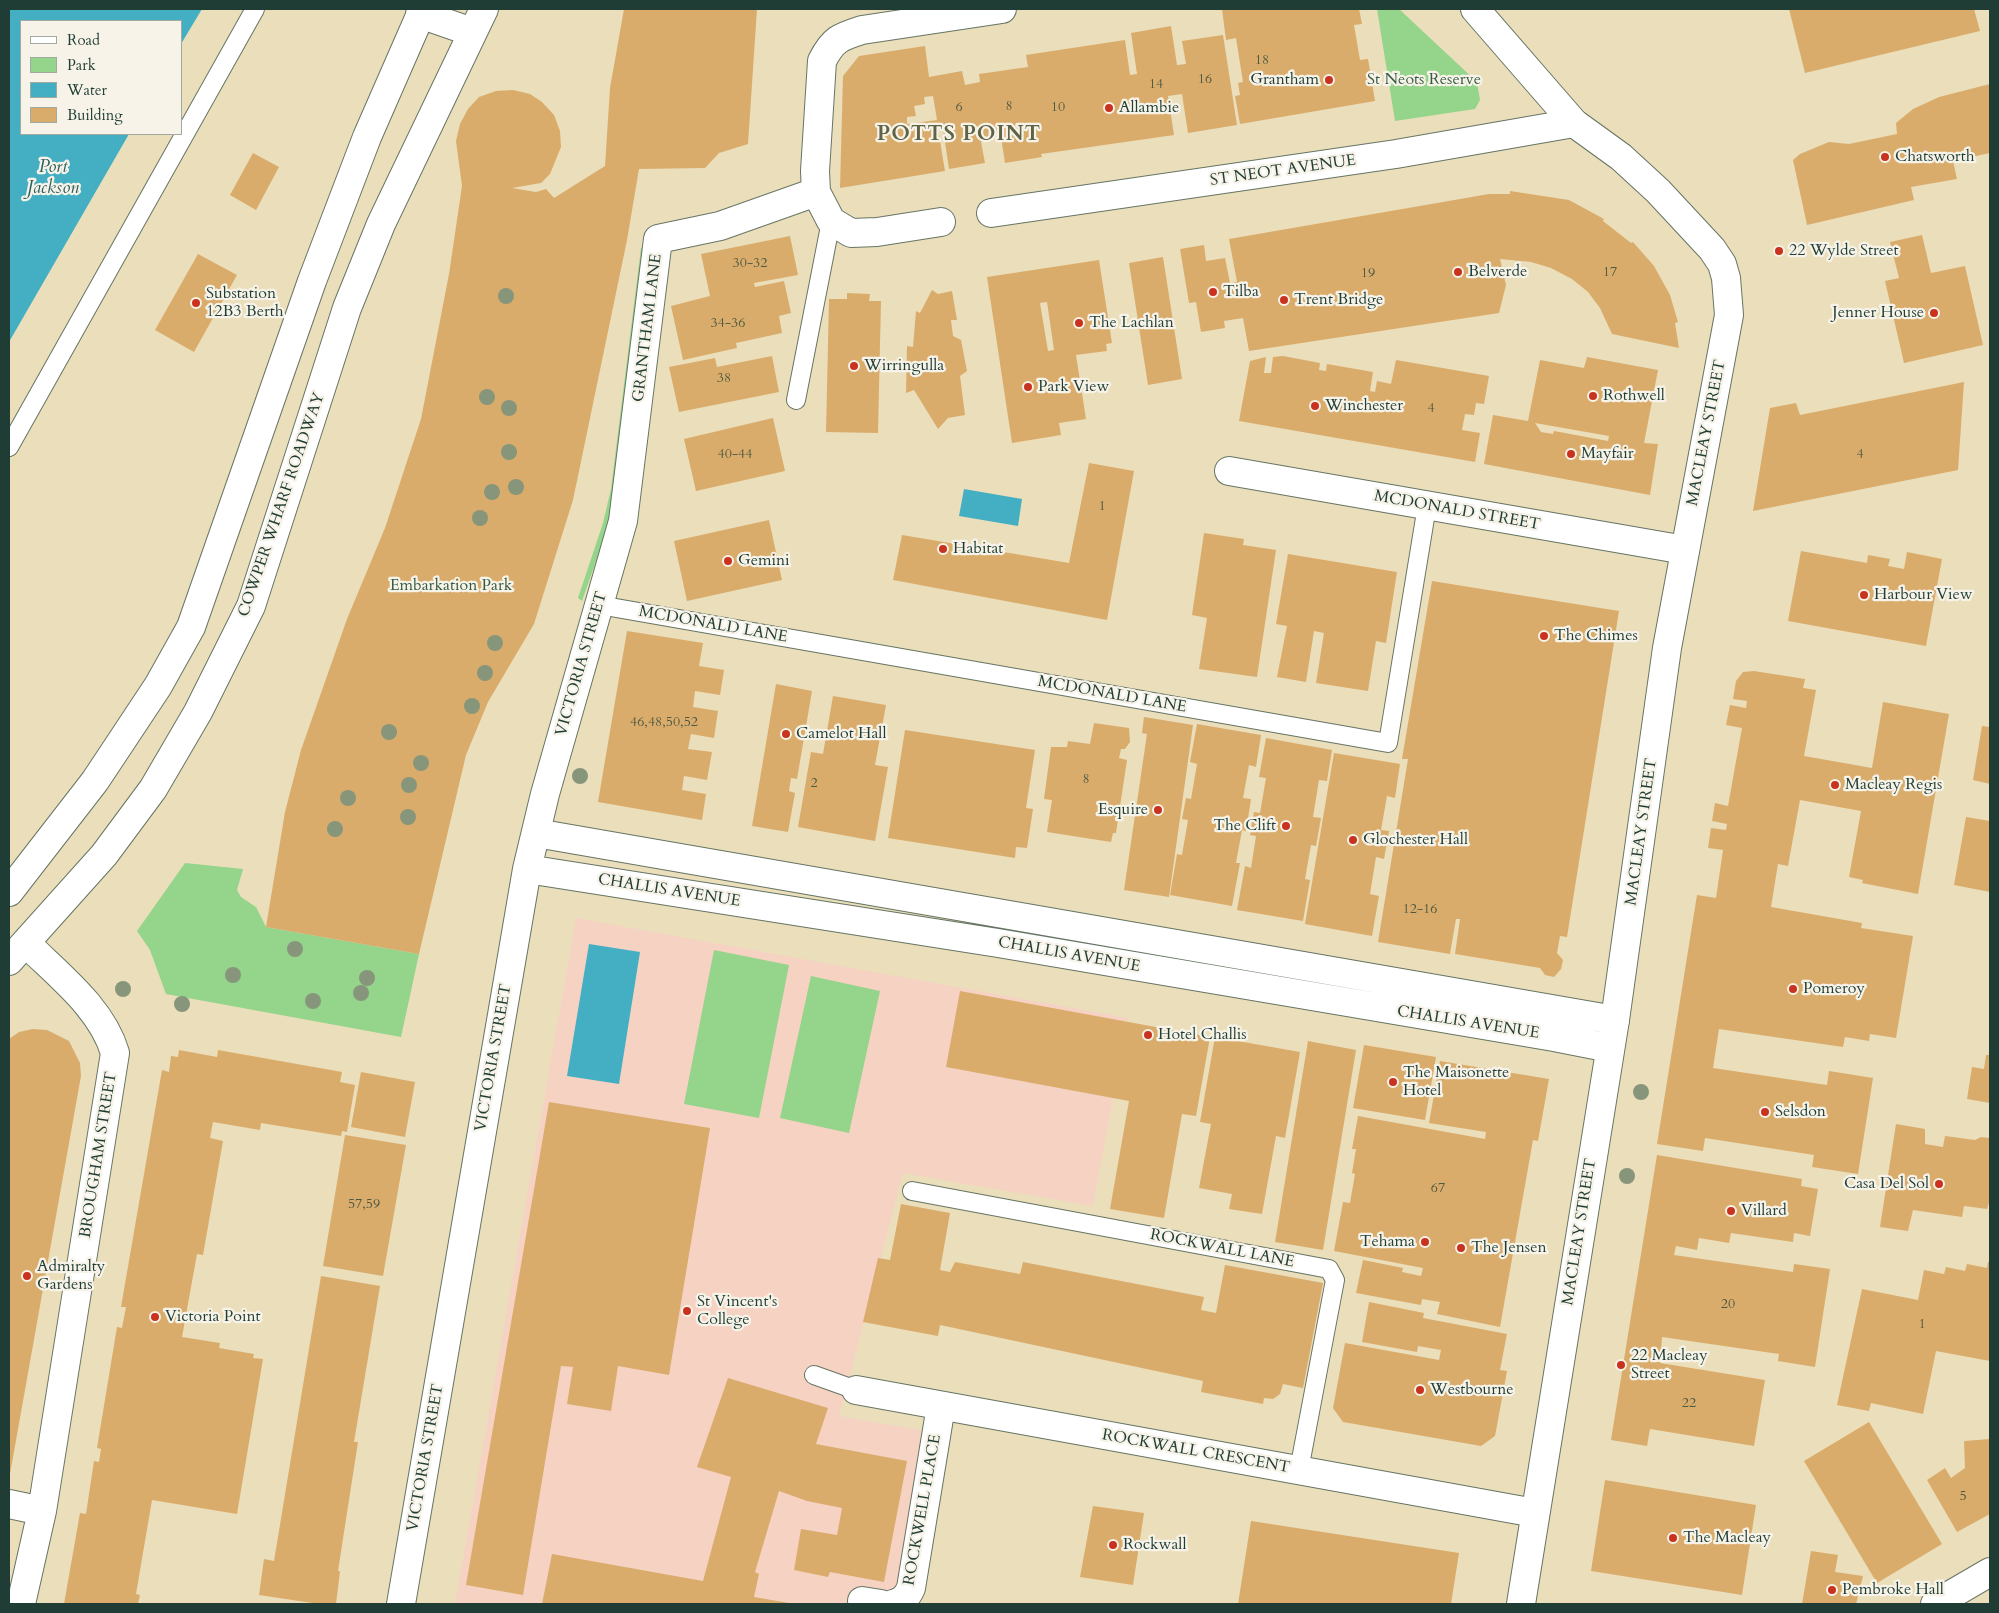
<!DOCTYPE html>
<html>
<head>
<meta charset="utf-8">
<style>
  body { margin:0 }
  #map { position:relative; width:1999px; height:1613px; overflow:hidden; background:#ebdebb; font-family:Cardo,serif }
  canvas { display:block }
  .frame { position:absolute; inset:0; border:10px solid #1f3d34; pointer-events:none }
  .legend { position:absolute; left:20px; top:20px; width:162px; height:115px; box-sizing:border-box; background:#f7f3e8; border:1px solid #a1aaa0; margin:0; padding:6px 9px; list-style:none; font-size:15px; color:#1f3d34 }
  .legend li { display:flex; align-items:center; gap:10px; height:25px }
  .legend b { width:25px; border:1px solid #a1aaa0 }
</style>
</head>
<body>
<div id="map">
<canvas width="1999" height="1613"></canvas>
<div class="frame"></div>
<ul class="legend">
<li><b style="height:6px;background:#fff"></b>Road</li>
<li><b style="height:14px;background:#94d48b"></b>Park</li>
<li><b style="height:14px;background:#44afc2"></b>Water</li>
<li><b style="height:14px;background:#daac6b"></b>Building</li>
</ul>
</div>
<script>
const ctx = document.querySelector('canvas').getContext('2d');
ctx.lineJoin = 'round';
function paint(path, color) {
  ctx.fillStyle = color;
  ctx.fill(path, 'evenodd');
}
function trace(path, color, width, dash) {
  ctx.strokeStyle = color;
  ctx.lineWidth = width;
  ctx.lineCap = dash ? 'butt' : 'round';
  ctx.setLineDash(dash || []);
  ctx.stroke(path);
}
function label(font, color, halo, rows, align = 'center') {
  ctx.font = font + ' Cardo,serif';
  ctx.lineWidth = 4.5;
  ctx.setLineDash([]);
  ctx.textBaseline = 'middle';
  ctx.strokeStyle = halo;
  ctx.fillStyle = color;
  for (const [text, x, y, turn = 0] of rows) {
    ctx.save();
    ctx.translate(x, y);
    ctx.rotate((+turn || 0) * Math.PI / 180);
    ctx.textAlign = isNaN(turn) ? turn : align;
    if (halo) ctx.strokeText(text, 0, 0);
    ctx.fillText(text, 0, 0);
    ctx.restore();
  }
}
paint(new Path2D(`
  M576,918L1128,1018L1093,1206L903,1173L839,1416L937,1433L909,1604H455Z`), '#f6d2c3');
paint(new Path2D(`
  M1377,9H1399L1477,82L1480,100L1475,109L1395,121Z
  M641,248H648L609,524L582,601L578,598L603,523L611,489Z
  M185,863L243,869L237,890L241,897L256,907L266,927L419,954L401,1037L166,994L150,950L137,931Z
  M714,950L789,965L759,1118L684,1104Z
  M811,976L880,991L849,1133L780,1118Z`), '#94d48b');
paint(new Path2D(`
  M9,9H202L181,44V21H21V134H129L9,342Z
  M964,489L1022,499L1018,526L959,516Z
  M589,944L640,952L619,1084L567,1076Z`), '#44afc2');
paint(new Path2D(`
  M624,9H757L748,144L719,153L705,168L639,169L627,240L573,500L534,624L488,702L466,755L419,954L266,927L285,812L301,750L347,619L385,528L421,419L449,274L462,186L456,141L460,124L468,109L479,97L496,91L513,90L530,94L542,102L554,115L560,131L561,147L550,174L541,183L512,188L536,192L546,189L554,198L605,166L610,88Z
  M1222,9H1359L1362,24L1354,25L1360,60L1368,59L1375,101L1240,124L1235,96L1240,95L1238,83L1243,82L1236,38L1226,40Z
  M1789,9H1974L1980,31L1805,73Z
  M1171,26L1177,65L1186,64L1182,41L1223,35L1237,125L1188,133L1182,94L1168,96L1174,135L1041,154L1042,157L1005,163L1000,131L988,132L990,141L981,142L985,163L949,169L943,129H938L945,171L840,188L843,76L859,56L925,46L929,77L962,71L965,85L980,82L979,74L1028,67L1026,55L1125,40L1130,75L1137,74L1131,33ZM933,96L937,120L907,124V117L916,116L914,106L925,104L924,97Z
  M1990,84V153L1953,161L1957,179L1911,187L1914,200L1807,225L1793,160L1800,154L1829,142L1849,144L1897,134L1896,123L1913,109L1939,97Z
  M253,153L279,167L256,210L230,195Z
  M1510,191L1569,200L1604,219L1603,221L1631,243L1633,242L1654,266L1670,295L1678,322L1675,323L1679,348L1612,334L1600,308L1588,292L1572,279L1551,268L1531,262L1500,259L1506,285L1499,313L1249,351L1243,318L1224,321L1225,328L1201,332L1196,302L1189,303L1180,249L1204,245L1206,261L1225,258L1230,283L1237,282L1229,239L1489,194H1510Z
  M1922,235L1931,273L1965,266L1983,345L1904,363L1885,281L1899,278L1890,242Z
  M790,236L798,275L754,283L755,287L784,281L791,313L779,316L782,333L736,343L737,348L683,360L671,306L710,296L701,254Z
  M198,254L237,275L194,352L155,330Z
  M1163,257L1182,379L1148,385L1129,263Z
  M1099,260L1112,343L1106,344L1107,351L1076,355L1086,419L1059,423L1061,435L1012,443L987,277ZM1047,302L1054,350L1048,351L1040,303Z
  M932,290L938,294L952,291L957,320H951L953,336L961,340L967,371L960,376L965,415L948,418L938,429L914,390L906,393L907,346L913,347L916,311L920,313Z
  M847,293L870,294L869,301H881L878,433L826,432L829,299H847Z
  M772,356L779,392L679,412L669,367L715,358L717,367Z
  M1283,356L1320,363L1319,370L1326,371L1327,364L1373,372L1370,391L1375,392L1377,381L1391,384L1396,360L1489,376L1484,404L1476,403L1474,415L1465,414L1462,430L1480,433L1475,462L1239,421L1250,361L1266,357L1264,373H1271L1273,357Z
  M1587,357L1658,370L1644,443L1658,444L1650,495L1484,464L1493,415L1528,421L1540,360L1584,368ZM1535,423L1609,436L1608,441L1554,431L1553,434L1541,432Z
  M1964,382L1958,470L1753,511L1770,408L1796,403L1800,415Z
  M773,418L785,471L696,491L684,439Z
  M1089,463L1134,471L1107,620L893,580L902,535L1069,563Z
  M769,520L782,580L687,601L674,541Z
  M1204,533L1244,539L1243,545L1276,550L1257,677L1199,669L1207,618L1192,615Z
  M1801,551L1867,563L1868,555L1890,559L1888,566L1904,569L1907,552L1942,559L1926,646L1788,621Z
  M1288,554L1397,572L1386,643L1376,641L1368,691L1316,683L1324,633L1314,631L1306,682L1277,677L1287,626L1276,624Z
  M1432,581L1619,611L1567,937L1560,936L1557,953L1563,960L1561,969L1554,977L1545,975L1540,968L1455,954L1460,919H1456L1450,954L1378,942L1408,759H1402Z
  M627,631L703,643L699,666L724,670L720,695L695,691L693,707L718,711L714,738L691,734L688,749L712,752L707,780L684,776L682,790L706,794L702,820L598,802Z
  M1754,671L1805,679L1803,688L1816,690L1804,756L1872,768L1883,702L1949,714L1918,894L1862,883L1863,880L1849,877L1861,811L1800,800L1788,866L1778,864L1771,907L1862,923L1861,928L1913,936L1896,1038L1870,1034L1869,1041L1845,1037L1843,1047L1719,1029L1713,1068L1827,1085L1829,1071L1873,1078L1858,1174L1812,1167L1814,1155L1705,1138L1703,1151L1657,1144L1697,895L1716,898L1723,850L1708,848L1711,828L1726,830L1727,824L1712,821L1715,803L1728,806L1742,728L1726,725L1730,705L1746,708L1747,701L1733,699L1736,681L1743,672Z
  M776,684L812,691L797,779L791,778L789,791L795,793L788,832L752,826Z
  M833,696L886,705L875,765L888,767L875,841L798,827L811,752L823,754Z
  M1144,717L1193,725L1169,897L1124,890L1147,734L1142,733Z
  M1094,723L1129,728L1130,742L1125,749H1121L1119,758L1127,760L1116,833H1113L1111,842L1047,832L1052,800L1044,799L1051,747H1067L1068,741L1090,744Z
  M1197,724L1261,735L1256,767L1249,765L1243,798L1251,799L1246,831L1242,830L1236,863H1240L1232,906L1170,895L1177,854L1182,855L1188,820L1182,819L1186,798L1191,799L1197,764L1190,762Z
  M1982,726L1990,727V784L1973,780Z
  M905,730L1035,750L1026,808L1033,809L1027,848L1016,847L1015,858L888,838Z
  M1266,738L1332,750L1327,781L1319,780L1313,817L1321,818L1316,846L1311,845L1305,879L1310,880L1303,921L1237,910L1245,866L1251,868L1256,836L1250,835L1254,812L1260,813L1266,778L1259,777Z
  M1334,753L1400,764L1395,798L1387,796L1381,830L1389,831L1384,859L1376,857L1370,894L1379,896L1372,936L1305,924Z
  M1966,817L1990,821V892L1954,885Z
  M960,991L1210,1037L1196,1116L1182,1114L1164,1218L1110,1209L1129,1101L946,1067Z
  M33,1029L47,1030L69,1041L80,1063L81,1076L10,1474L9,1039L19,1032Z
  M1215,1037L1300,1052L1285,1138L1276,1136L1262,1214L1229,1209L1232,1194L1199,1188L1211,1124L1200,1122Z
  M1308,1041L1356,1050L1323,1250L1275,1242Z
  M1364,1045L1436,1057L1425,1120L1353,1108Z
  M179,1050L217,1057L218,1050L342,1072L340,1082L355,1085L347,1132L342,1131L341,1136L261,1123L260,1130L213,1122L210,1138L223,1141L203,1255L197,1254L182,1337L220,1343L219,1348L254,1354L253,1358L263,1359L237,1514L152,1500L136,1594L140,1595L138,1604H64L80,1513L86,1514L94,1461L99,1462L101,1449L97,1448L117,1327L122,1328L126,1307H121L162,1070L169,1072L171,1056L178,1057Z
  M1986,1055H1990V1103L1967,1099L1972,1067L1984,1069Z
  M1440,1061L1549,1079L1538,1141L1533,1140L1500,1327L1437,1314L1440,1302L1422,1299L1421,1305L1356,1293L1363,1260L1403,1268L1402,1272L1421,1276L1423,1268L1334,1251L1343,1202L1350,1203L1355,1174L1352,1173L1356,1149H1352L1358,1116L1485,1139L1486,1132L1429,1123Z
  M361,1072L415,1082L405,1137L351,1127Z
  M549,1102L710,1128L669,1375L618,1366L611,1411L567,1404L573,1367L561,1366L523,1595L466,1585Z
  M1896,1124L1925,1129V1144L1943,1147L1945,1136L1975,1140L1981,1137L1990,1138V1199L1987,1209L1964,1206L1962,1217L1913,1210L1908,1231L1880,1227Z
  M345,1135L406,1145L383,1276L323,1266Z
  M1657,1155L1802,1179L1801,1186L1818,1189L1810,1236L1794,1233L1793,1242L1731,1233L1729,1243L1699,1238L1697,1250L1676,1246L1674,1255L1793,1272L1794,1264L1830,1269L1815,1367L1778,1361L1779,1354L1662,1337L1660,1363L1765,1380L1754,1446L1650,1429L1647,1446L1611,1440Z
  M901,1204L950,1213L940,1270L950,1272L955,1262L1020,1274L1023,1262L1204,1297L1201,1310L1216,1313L1225,1265L1323,1283L1303,1388L1283,1384L1280,1394L1273,1399L1264,1398L1263,1404L1201,1392L1203,1381L940,1325L938,1336L863,1322L878,1258L890,1260Z
  M1988,1262H1990V1361L1936,1351L1923,1414L1871,1403L1869,1411L1837,1405L1862,1289L1918,1300L1924,1270L1944,1274L1946,1267L1965,1271L1967,1264L1987,1268Z
  M321,1276L380,1286L354,1442H358L338,1571H340L336,1604H319L259,1595L264,1559L274,1561Z
  M1369,1302L1424,1313L1423,1318L1507,1334L1500,1370L1507,1371L1495,1436L1481,1446L1343,1422L1333,1408L1345,1343L1439,1360L1441,1350L1418,1346L1417,1352L1362,1342Z
  M728,1378L828,1408L816,1444L907,1461L884,1582L830,1572L828,1577L794,1570L801,1529L837,1535L842,1508L807,1501L779,1491L755,1572L759,1574L754,1597L795,1604H542L552,1554L703,1581L731,1477L697,1467Z
  M1869,1422L1942,1544L1877,1583L1804,1461Z
  M1990,1439V1514L1957,1532L1927,1480L1945,1468L1951,1478L1965,1468L1964,1441Z
  M1605,1480L1756,1505L1742,1595L1591,1571Z
  M1093,1506L1144,1513L1133,1585L1080,1577Z
  M1251,1521L1459,1553L1451,1604H1238Z
  M1811,1551L1838,1555L1835,1572L1863,1576L1856,1604H1802Z`), '#daac6b');
const lane = new Path2D(`
  M796,400L831,221
  M9,447L255,9
  M599,605L1388,743L1427,506
  M912,1191L1329,1269L1335,1280L1299,1470
  M814,1375L856,1390`);
const street = new Path2D(`
  M991,213L1396,154L1574,123
  M941,222L877,232L851,233L831,221L816,192L815,171L822,61C833,39 840,37 862,30L1002,9
  M1229,471L1685,550
  M536,833L1615,1020
  M527,869L998,943L1554,1037L1610,1048
  M856,1390L1535,1513
  M9,1504L42,1511
  M862,1601L881,1604
  M21,1604L42,1511L115,1053C102,1008 58,975 26,943
  M401,1604L527,869L545,794L623,521L658,239L720,226L816,192
  M893,1604C903,1601 907,1597 911,1588L941,1406
  M1935,1604L1990,1572`);
const secondary = new Path2D(`
  M1475,9L1574,123L1621,157L1658,191L1712,249L1722,264L1726,278L1729,315L1667,648L1615,1020L1521,1604
  M420,14L472,32
  M9,892L95,781L158,686L191,627L312,281L367,137L423,9
  M9,961L104,855L153,789L198,712L251,606L347,308L381,224L484,9`);
trace(lane, '#667563', 20);
trace(street, '#667563', 30);
trace(secondary, '#667563', 30);
trace(lane, '#fff', 18);
trace(street, '#fff', 28);
trace(secondary, '#fff', 28);
ctx.fillStyle = '#87967a';
for (const [x, y] of [
  [506,296],
  [487,397],
  [509,408],
  [509,452],
  [516,487],
  [492,492],
  [480,518],
  [495,643],
  [485,673],
  [472,706],
  [389,732],
  [421,763],
  [580,776],
  [409,785],
  [348,798],
  [408,817],
  [335,829],
  [295,949],
  [233,975],
  [367,978],
  [123,989],
  [361,993],
  [313,1001],
  [182,1004],
  [1641,1092],
  [1627,1176]
]) {
  ctx.beginPath();
  ctx.arc(x, y, 8, 0, 2 * Math.PI);
  ctx.fill();
}
for (const [x, y, r, color] of [
  [1329,80,5,"#c8321e"],
  [1109,108,5,"#c8321e"],
  [1885,157,5,"#c8321e"],
  [1779,251,5,"#c8321e"],
  [1458,272,5,"#c8321e"],
  [1213,292,5,"#c8321e"],
  [1284,300,5,"#c8321e"],
  [196,303,5,"#c8321e"],
  [1934,313,5,"#c8321e"],
  [1079,323,5,"#c8321e"],
  [854,366,5,"#c8321e"],
  [1028,387,5,"#c8321e"],
  [1593,396,5,"#c8321e"],
  [1315,406,5,"#c8321e"],
  [1571,454,5,"#c8321e"],
  [943,549,5,"#c8321e"],
  [728,561,5,"#c8321e"],
  [1864,595,5,"#c8321e"],
  [1544,636,5,"#c8321e"],
  [786,734,5,"#c8321e"],
  [1835,785,5,"#c8321e"],
  [1158,810,5,"#c8321e"],
  [1286,826,5,"#c8321e"],
  [1353,840,5,"#c8321e"],
  [1793,989,5,"#c8321e"],
  [1148,1035,5,"#c8321e"],
  [1393,1082,5,"#c8321e"],
  [1765,1112,5,"#c8321e"],
  [1939,1184,5,"#c8321e"],
  [1731,1211,5,"#c8321e"],
  [1425,1242,5,"#c8321e"],
  [1461,1248,5,"#c8321e"],
  [27,1276,5,"#c8321e"],
  [687,1311,5,"#c8321e"],
  [155,1317,5,"#c8321e"],
  [1621,1365,5,"#c8321e"],
  [1420,1390,5,"#c8321e"],
  [1673,1538,5,"#c8321e"],
  [1113,1545,5,"#c8321e"],
  [1832,1590,5,"#c8321e"]
]) {
  const dot = new Path2D();
  dot.arc(x, y, r, 0, 2 * Math.PI);
  ctx.fillStyle = color;
  ctx.fill(dot);
  trace(dot, '#f7f3e8', 2);
}
label('14px', '#4e5942', null, [
  ["18",1262,61],
  ["16",1205,80],
  ["14",1156,85],
  ["8",1009,107],
  ["6",959,108],
  ["10",1058,108],
  ["30-32",750,264],
  ["17",1610,273],
  ["19",1368,274],
  ["34-36",728,324],
  ["38",724,379],
  ["4",1431,409],
  ["40-44",735,455],
  ["4",1860,455],
  ["1",1102,507],
  ["46,48,50,52",664,723],
  ["8",1086,780],
  ["2",814,784],
  ["12-16",1420,910],
  ["67",1438,1189],
  ["57,59",364,1205],
  ["20",1728,1305],
  ["1",1922,1325],
  ["22",1689,1404],
  ["5",1963,1497]
]);
label('16px', '#1f3d34', '#f7f3e8', [
  ["Grantham",1319,80,"right"],
  ["Allambie",1119,108],
  ["Chatsworth",1895,157],
  ["22 Wylde Street",1789,251],
  ["Belverde",1468,272],
  ["Tilba",1223,292],
  ["Substation",206,294],
  ["12B3 Berth",206,312],
  ["Trent Bridge",1294,300],
  ["Jenner House",1924,313,"right"],
  ["The Lachlan",1089,323],
  ["Wirringulla",864,366],
  ["Park View",1038,387],
  ["Rothwell",1603,396],
  ["Winchester",1325,406],
  ["Mayfair",1581,454],
  ["Habitat",953,549],
  ["Gemini",738,561],
  ["Harbour View",1874,595],
  ["The Chimes",1554,636],
  ["Camelot Hall",796,734],
  ["Macleay Regis",1845,785],
  ["Esquire",1148,810,"right"],
  ["The Clift",1276,826,"right"],
  ["Glochester Hall",1363,840],
  ["Pomeroy",1803,989],
  ["Hotel Challis",1158,1035],
  ["The Maisonette",1403,1073],
  ["Hotel",1403,1091],
  ["Selsdon",1775,1112],
  ["Casa Del Sol",1929,1184,"right"],
  ["Villard",1741,1211],
  ["Tehama",1415,1242,"right"],
  ["The Jensen",1471,1248],
  ["Admiralty",37,1267],
  ["Gardens",37,1285],
  ["St Vincent's",697,1302],
  ["College",697,1320],
  ["Victoria Point",165,1317],
  ["22 Macleay",1631,1356],
  ["Street",1631,1374],
  ["Westbourne",1430,1390],
  ["The Macleay",1683,1538],
  ["Rockwall",1123,1545],
  ["Pembroke Hall",1842,1590]
], 'left');
label('16px', '#365b45', '#f7f3e8', [
  ["St Neots Reserve",1424,80],
  ["Embarkation Park",451,586]
]);
label('16px', '#1f3d34', '#f7f3e8', [
  ["ST NEOT AVENUE",1283,171,-8],
  ["GRANTHAM LANE",648,328,-83],
  ["MACLEAY STREET",1707,433,-79],
  ["COWPER WHARF ROADWAY",282,505,-71],
  ["MCDONALD STREET",1457,511,10],
  ["MCDONALD LANE",713,625,10],
  ["VICTORIA STREET",582,664,-74],
  ["MCDONALD LANE",1112,695,10],
  ["MACLEAY STREET",1642,832,-82],
  ["CHALLIS AVENUE",669,891,9],
  ["CHALLIS AVENUE",1069,955,10],
  ["CHALLIS AVENUE",1468,1023,9],
  ["VICTORIA STREET",494,1058,-80],
  ["BROUGHAM STREET",99,1155,-81],
  ["MACLEAY STREET",1580,1232,-81],
  ["ROCKWALL LANE",1222,1249,11],
  ["ROCKWALL CRESCENT",1196,1452,10],
  ["VICTORIA STREET",426,1458,-80],
  ["ROCKWELL PLACE",923,1510,-80]
]);
label('italic 18px', '#2a5f5f', '#f7f3e8', [
  ["Port",53,168],
  ["Jackson",53,189]
]);
ctx.letterSpacing = '1px';
label('bold 21px', '#606447', '#f7f3e8', [
  ["POTTS POINT",959,135]
]);
ctx.letterSpacing = '0px';
</script>
</body>
</html>
